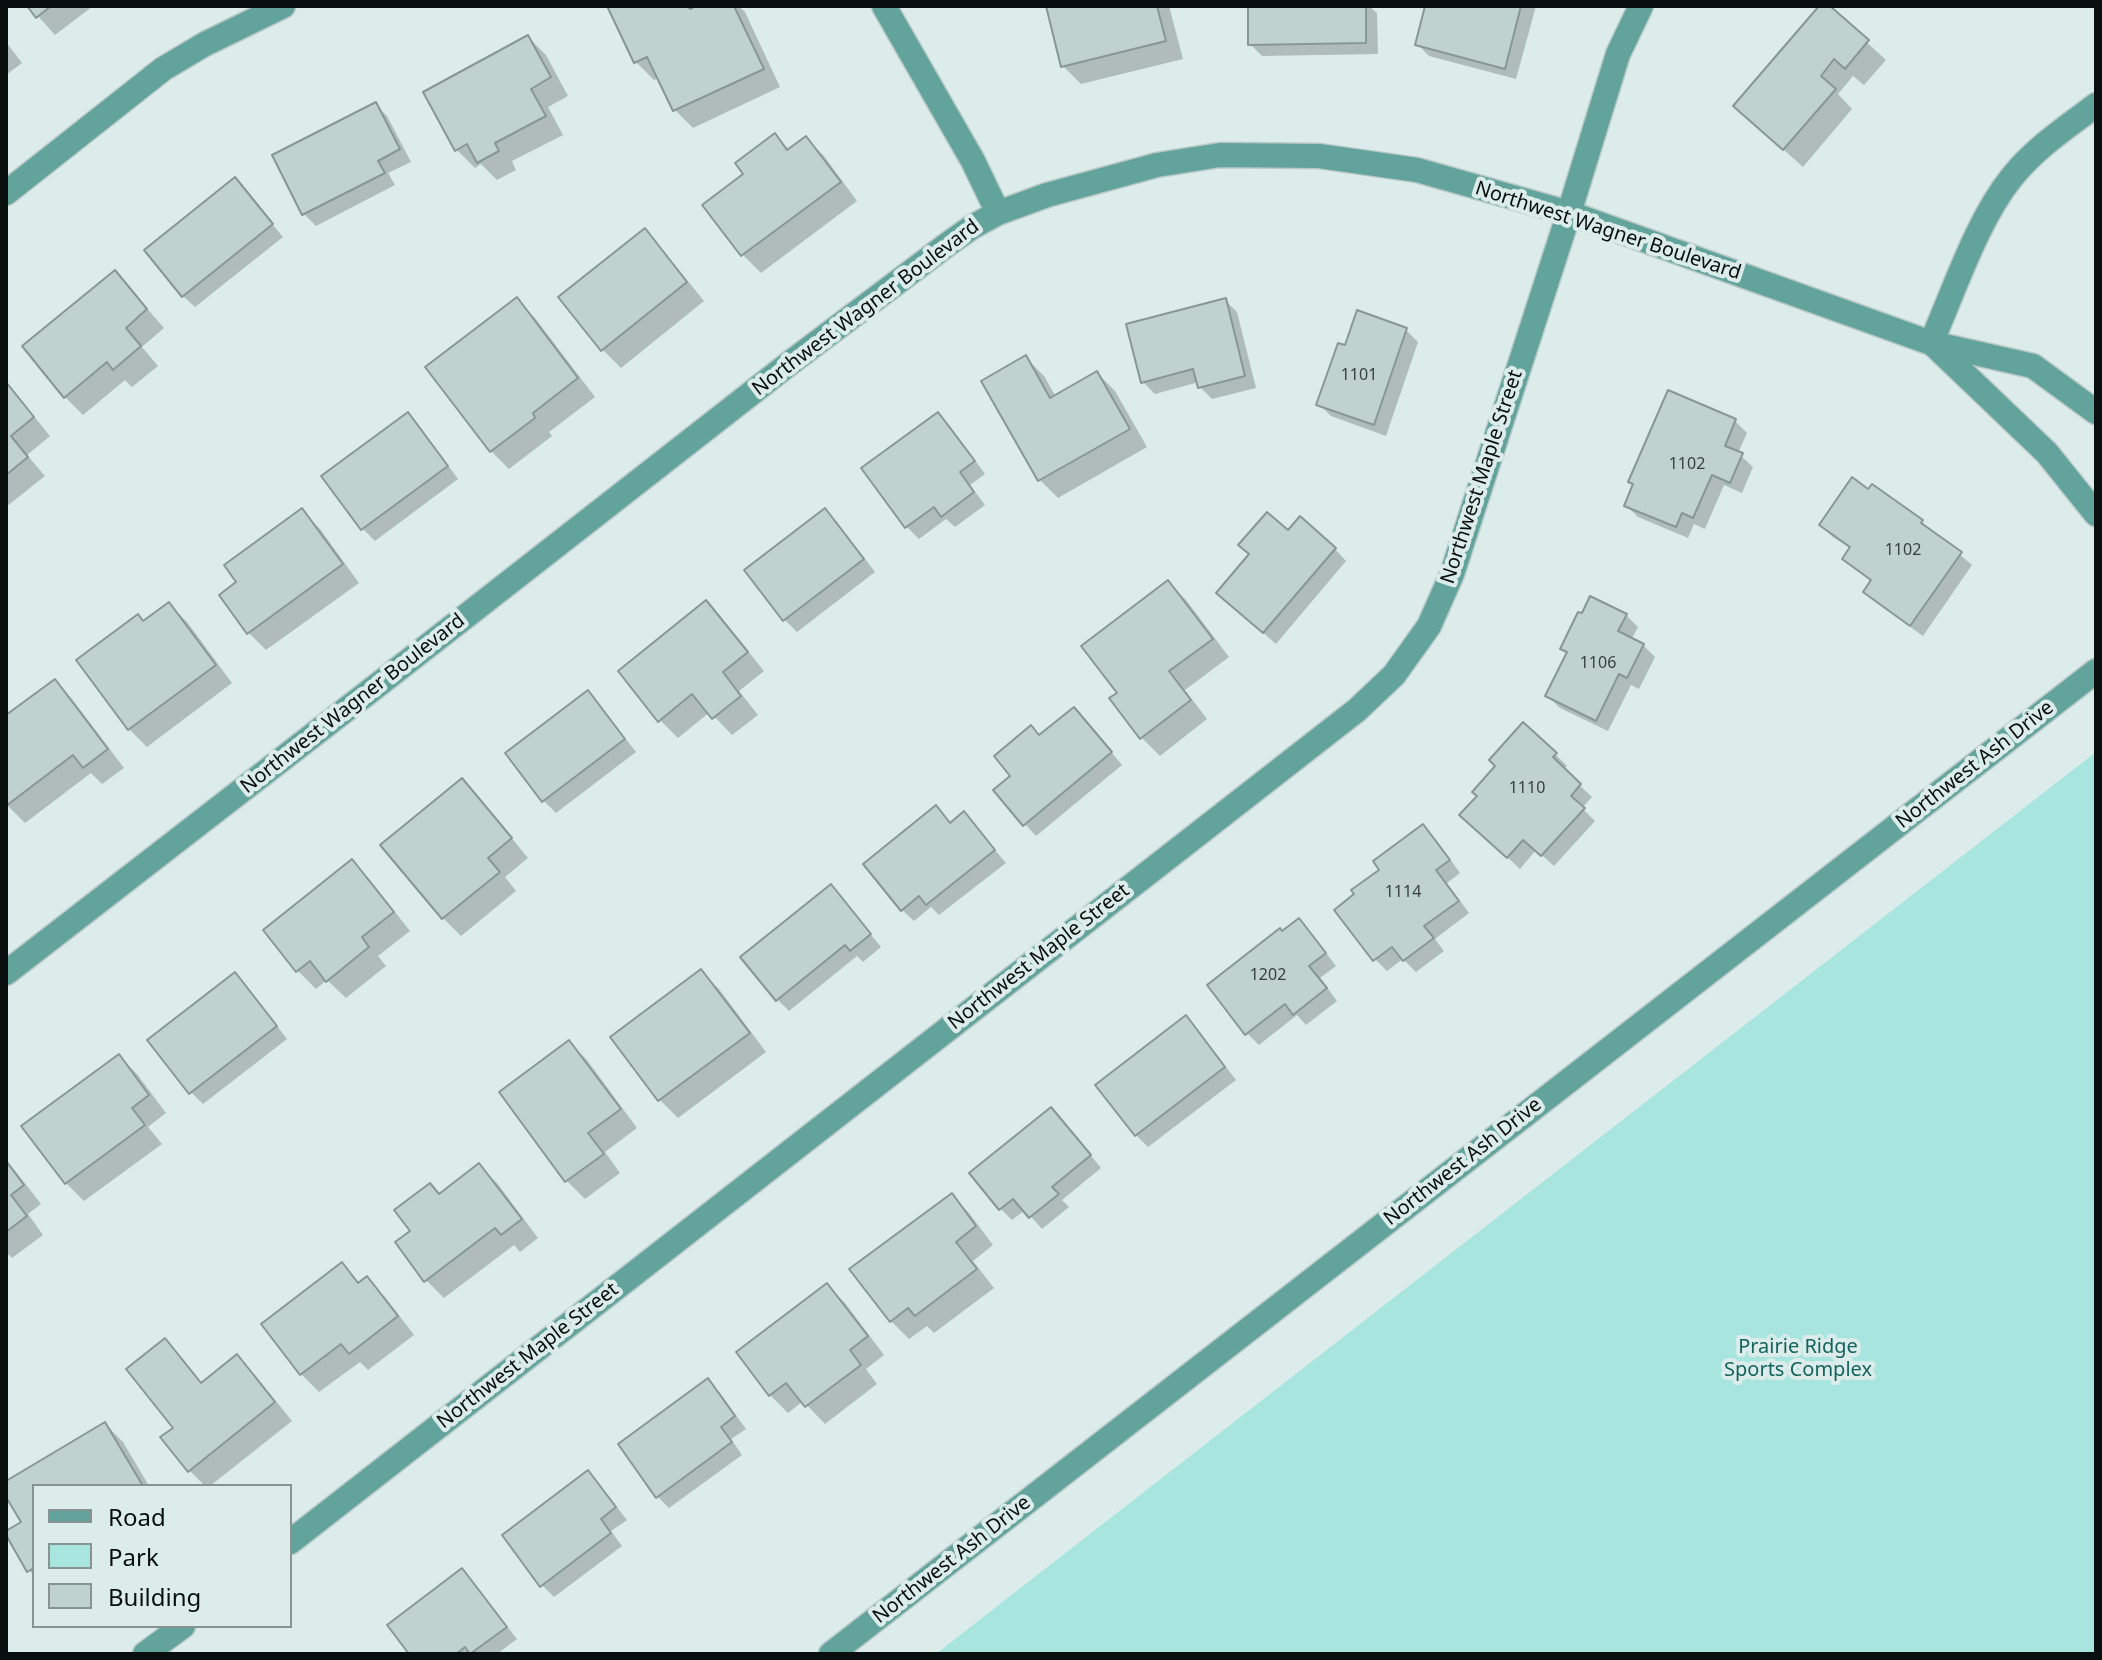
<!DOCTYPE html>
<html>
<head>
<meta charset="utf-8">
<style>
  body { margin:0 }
  #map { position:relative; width:2102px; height:1660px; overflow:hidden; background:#dbecea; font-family:"Noto Sans",sans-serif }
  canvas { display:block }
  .frame { position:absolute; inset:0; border:8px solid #090f0e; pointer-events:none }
  .legend { position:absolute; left:32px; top:1484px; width:260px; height:144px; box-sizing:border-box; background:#dbecea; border:2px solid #879492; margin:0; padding:10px 14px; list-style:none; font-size:24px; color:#090f0e }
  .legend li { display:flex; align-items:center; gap:16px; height:40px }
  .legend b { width:40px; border:2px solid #879492 }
</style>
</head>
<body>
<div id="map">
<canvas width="2102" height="1660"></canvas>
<div class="frame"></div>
<ul class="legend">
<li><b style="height:10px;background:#62a39c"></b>Road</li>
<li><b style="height:22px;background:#a7e5de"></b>Park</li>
<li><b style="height:22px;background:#c0d2cf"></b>Building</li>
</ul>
</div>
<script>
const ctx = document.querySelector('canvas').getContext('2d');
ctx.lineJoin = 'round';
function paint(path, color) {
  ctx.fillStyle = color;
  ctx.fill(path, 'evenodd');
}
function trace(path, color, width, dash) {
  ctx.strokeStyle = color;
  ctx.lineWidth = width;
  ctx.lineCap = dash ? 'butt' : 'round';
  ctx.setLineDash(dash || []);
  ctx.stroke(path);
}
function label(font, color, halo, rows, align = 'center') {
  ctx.font = font + ' "Noto Sans",sans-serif';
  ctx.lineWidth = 8;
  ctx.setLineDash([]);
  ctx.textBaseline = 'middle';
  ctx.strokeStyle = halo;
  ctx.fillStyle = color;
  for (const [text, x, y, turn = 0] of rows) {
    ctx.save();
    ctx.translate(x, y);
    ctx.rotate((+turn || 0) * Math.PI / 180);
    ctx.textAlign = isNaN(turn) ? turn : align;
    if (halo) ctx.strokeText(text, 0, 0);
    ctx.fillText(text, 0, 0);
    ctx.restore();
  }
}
paint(new Path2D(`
  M2096,752V1654H936L1023,1586Z`), '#a7e5de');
paint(new Path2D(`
  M29,6H93L55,35Z
  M609,6H739L745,12L780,87L693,128L675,110L659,78L654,80L636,62Z
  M1048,6H1169L1183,59L1081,84L1063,66Z
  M1250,6H1369L1377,13L1378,54L1262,56L1250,44Z
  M1427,6H1536L1516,79L1429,56L1417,44Z
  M1822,6H1827L1886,60L1864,85L1853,76L1838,94L1852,109L1803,167L1735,106Z
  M528,37L546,55L568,96L548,107L563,135L512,161L516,170L497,180L481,164L475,168L457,150Z
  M6,42L22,63L6,75Z
  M375,104L387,116L411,162L388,173L395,185L316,226L304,214Z
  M775,136L790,150L806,138L824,156L857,201L761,273L743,255L705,206L746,175Z
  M235,179L283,237L195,307L183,296Z
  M645,231L662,249L704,301L621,368L603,350Z
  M114,273L132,291L164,328L142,347L158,366L132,387L125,380L83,415L65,397Z
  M517,300L535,318L595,397L549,432L552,436L509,469L491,451Z
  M1225,300L1237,312L1256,388L1212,399L1200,387L1199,382L1155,394L1143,382Z
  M1406,330L1418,342L1386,436L1331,416L1319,404Z
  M1026,358L1044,376L1056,397L1097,373L1115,391L1147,447L1058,498L1040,480Z
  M6,382L50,436L27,455L45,476L6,507Z
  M938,414L950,426L985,474L970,485L985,505L955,527L946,519L919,539L907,527L864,469Z
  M408,415L420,427L458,479L375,541L363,529L324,477Z
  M1735,421L1747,433L1738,453L1753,467L1742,493L1724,485L1705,529L1694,524L1688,538L1638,517L1626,505L1635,486L1630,482Z
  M1873,486L1922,522L1972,565L1923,636L1877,603L1866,591L1872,582L1844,559L1851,549L1833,537L1821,525L1869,491Z
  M302,511L320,529L359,583L266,650L248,632L239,583Z
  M825,511L837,522L875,572L797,632L785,620L747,570Z
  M1288,533L1335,549L1346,561L1276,644L1230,604Z
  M1168,582L1186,600L1229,657L1185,690L1207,719L1160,756L1142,738L1112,699L1120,693Z
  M706,603L724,621L764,671L739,691L758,715L732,735L710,712L678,738L660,720Z
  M169,604L187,622L232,683L147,747L129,729L144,623Z
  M1626,615L1638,627L1631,640L1643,645L1655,657L1639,689L1631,685L1608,731L1560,708L1548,696L1568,654L1562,648Z
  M55,681L72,699L124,768L102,784L91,773L25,823L6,804V718Z
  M588,693L599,705L636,752L556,813L544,801L508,753Z
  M1086,721L1122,765L1036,836L1025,824L1013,776L1040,738Z
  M1555,754L1567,766L1563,770L1592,797L1582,808L1595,821L1554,866L1536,850L1520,869L1474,826Z
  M462,781L480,799L528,858L505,877L516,891L461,936L443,918Z
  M936,808L951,824L964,814L1006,863L939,915L931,907L914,921L902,910Z
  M1423,826L1435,838L1460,873L1447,883L1469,913L1435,939L1444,951L1416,972L1403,959L1387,971L1375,959L1382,870Z
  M352,862L370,880L410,931L378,956L386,966L346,998L327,980L316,989L298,971L266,931Z
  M831,886L881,947L863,962L857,956L789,1011L777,999Z
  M1299,921L1311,933L1336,966L1320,978L1337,1001L1306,1025L1297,1015L1259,1045L1247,1033L1282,933Z
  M701,971L719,989L766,1052L678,1118L660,1100L613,1038Z
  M247,987L287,1039L203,1104L191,1092Z
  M1186,1018L1198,1030L1236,1080L1148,1147L1136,1135L1098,1085Z
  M569,1042L587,1060L637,1128L605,1152L620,1173L585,1199L567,1181L501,1093Z
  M119,1056L137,1074L166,1113L148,1127L162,1144L84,1201L66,1183L24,1127Z
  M1063,1121L1101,1168L1062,1200L1069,1207L1042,1229L1025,1210L1012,1220L1001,1209Z
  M6,1159L41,1204L28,1214L43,1235L12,1258L6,1252Z
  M479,1166L497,1183L538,1238L520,1252L514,1245L444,1298L426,1280L413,1231L440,1195Z
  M951,1195L969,1213L993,1245L973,1261L994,1288L934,1333L927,1326L909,1339L891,1321Z
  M342,1265L361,1284L367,1279L385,1297L414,1335L368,1370L360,1362L319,1392L301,1374Z
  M827,1285L845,1303L884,1355L866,1369L877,1384L825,1424L803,1401L788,1413L770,1395Z
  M165,1340L182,1358L203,1384L237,1357L255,1375L292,1421L210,1486H205L189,1470Z
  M708,1381L720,1393L746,1429L731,1439L742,1455L669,1508L657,1496Z
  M105,1424L123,1442L149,1486H34V1575L29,1570L23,1522L6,1493V1483Z
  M588,1472L599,1484L627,1520L611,1531L622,1546L554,1597L542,1585Z
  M462,1571L473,1583L517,1639L497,1654H411Z`), '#0003');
const building = new Path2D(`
  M27,6H51L36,18Z
  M607,6H688L690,9L696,6H734L764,69L673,111L647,57L634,63Z
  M1046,6H1157L1166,41L1061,67Z
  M1248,6H1366V43L1248,45Z
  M1425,6H1521L1505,69L1415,45Z
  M1819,6H1830L1869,40L1845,69L1834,59L1821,76L1836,89L1783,150L1733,106Z
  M528,35L551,77L531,89L546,116L495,143L499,151L477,163L467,144L455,151L423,92Z
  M376,102L400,149L378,161L385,173L302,215L272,155Z
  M775,133L787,150L806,136L841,182L741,256L702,205L743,174L735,163Z
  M235,177L273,224L182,297L144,250Z
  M645,228L687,282L601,351L558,297Z
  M115,270L147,309L126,328L141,346L113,370L107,362L64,398L22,346Z
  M517,297L578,378L533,413L535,418L490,452L425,367Z
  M1226,298L1245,376L1198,388L1193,369L1141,383L1126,324Z
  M1357,310L1407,328L1374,425L1316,405L1338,343L1345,345Z
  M1026,355L1050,398L1097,371L1130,429L1038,481L981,381Z
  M6,382L34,417L11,436L28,457L6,475Z
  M1668,390L1736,419L1725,446L1743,453L1730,483L1712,475L1693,518L1682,513L1676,527L1624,506L1633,484L1628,482Z
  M408,412L448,466L361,530L321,476Z
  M938,412L975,461L960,472L974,492L941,517L934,507L905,528L861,468Z
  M1852,477L1868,489L1872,484L1923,520L1921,523L1962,552L1910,626L1863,592L1871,580L1842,559L1850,547L1819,525Z
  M302,508L343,564L247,634L219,595L236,582L224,565Z
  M825,508L864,559L783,621L744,570Z
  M1267,512L1288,530L1300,516L1336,548L1263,633L1216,593L1249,554L1238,545Z
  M1168,580L1213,639L1169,671L1191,700L1140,739L1109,698L1117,693L1081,646Z
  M1590,596L1627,614L1618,631L1644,644L1627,678L1619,674L1596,721L1545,696L1567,652L1560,649L1578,612L1582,613Z
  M706,600L748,652L723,672L741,696L712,719L692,694L658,722L618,671Z
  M169,602L216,665L128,730L76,660L138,614L143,621Z
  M55,679L108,749L83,768L73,755L6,806V715Z
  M588,690L625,739L542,802L505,753Z
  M1074,707L1112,752L1023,826L993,790L1010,776L994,756L1031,725L1039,735Z
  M1523,722L1557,753L1553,757L1581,784L1571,796L1585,808L1541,856L1523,840L1507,858L1459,815L1477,796L1472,792L1495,766L1489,760Z
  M462,778L512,838L488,858L500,872L442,919L380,845Z
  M936,805L950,823L964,811L995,850L926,905L919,896L901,911L863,864Z
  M1423,824L1450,860L1436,870L1459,901L1424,926L1434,938L1403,961L1392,947L1373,961L1334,910L1354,894L1351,890L1379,870L1373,861Z
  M352,859L394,912L362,937L369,947L326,982L310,961L296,972L263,930Z
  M831,884L871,934L850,951L845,945L776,1001L740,957Z
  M1299,918L1326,953L1309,966L1327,988L1293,1015L1285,1004L1245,1035L1207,985L1280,928L1282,931Z
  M701,969L750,1033L658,1101L610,1037Z
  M235,972L277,1026L189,1094L147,1040Z
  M1186,1015L1225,1067L1135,1136L1095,1085Z
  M569,1040L621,1109L588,1133L604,1154L565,1182L499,1092Z
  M119,1054L149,1095L132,1108L145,1125L65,1184L21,1126Z
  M1051,1107L1091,1155L1052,1187L1059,1194L1029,1218L1013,1199L999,1210L969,1173Z
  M6,1161L24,1185L11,1195L27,1216L6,1232Z
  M479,1163L522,1219L501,1235L495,1228L424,1282L395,1242L410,1231L394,1210L430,1183L439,1194Z
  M952,1193L976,1226L956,1242L977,1269L915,1316L908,1308L890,1322L849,1269Z
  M342,1262L358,1283L367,1276L398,1316L349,1354L341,1344L300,1375L261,1324Z
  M827,1283L868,1336L850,1350L861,1365L805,1407L786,1383L769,1396L736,1352Z
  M165,1338L201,1383L237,1354L275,1402L188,1472L160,1437L173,1428L126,1369Z
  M708,1378L735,1416L721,1427L732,1442L656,1498L618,1444Z
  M105,1422L143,1486H34V1568L27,1572L6,1535V1531L21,1522L6,1497V1481Z
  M588,1470L616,1507L601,1519L611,1533L540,1587L502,1535Z
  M462,1568L507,1627L470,1654L465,1647L456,1654H409L387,1625Z`);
paint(building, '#c0d2cf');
trace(building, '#879795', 2);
const minor = new Path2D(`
  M884,6L973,161L998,213
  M6,193L163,69L205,44L283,6
  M1931,343C1954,291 1977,220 2012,177C2035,148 2067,127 2096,105
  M1933,344L2047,453L2096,514
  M6,973L379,684L790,363L948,244L972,227L998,213L1047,195L1157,165L1220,155L1319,156L1417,170L1569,213L1931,343L2033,366L2096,412
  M290,1542L1357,710L1394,675L1429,626L1452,574L1569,213L1618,54L1641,6
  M145,1654L183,1626
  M831,1654L2096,671`);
trace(minor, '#b9c9c7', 27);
trace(minor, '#62a39c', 24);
label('16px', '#37403e', null, [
  ["1101",1359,375],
  ["1102",1687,464],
  ["1102",1903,550],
  ["1106",1598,663],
  ["1110",1527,788],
  ["1114",1403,892],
  ["1202",1268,975]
]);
label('20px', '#090f0e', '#dbecea', [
  ["Northwest Wagner Boulevard",1608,231,18],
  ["Northwest Wagner Boulevard",866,308,-37],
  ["Northwest Maple Street",1482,477,-72],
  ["Northwest Wagner Boulevard",353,704,-38],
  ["Northwest Ash Drive",1975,765,-38],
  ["Northwest Maple Street",1039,957,-38],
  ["Northwest Ash Drive",1463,1162,-38],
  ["Northwest Maple Street",528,1356,-38],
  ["Northwest Ash Drive",952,1560,-38]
]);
label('20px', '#15635d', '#dbecea', [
  ["Prairie Ridge",1798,1347],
  ["Sports Complex",1798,1370]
]);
</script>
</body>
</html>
